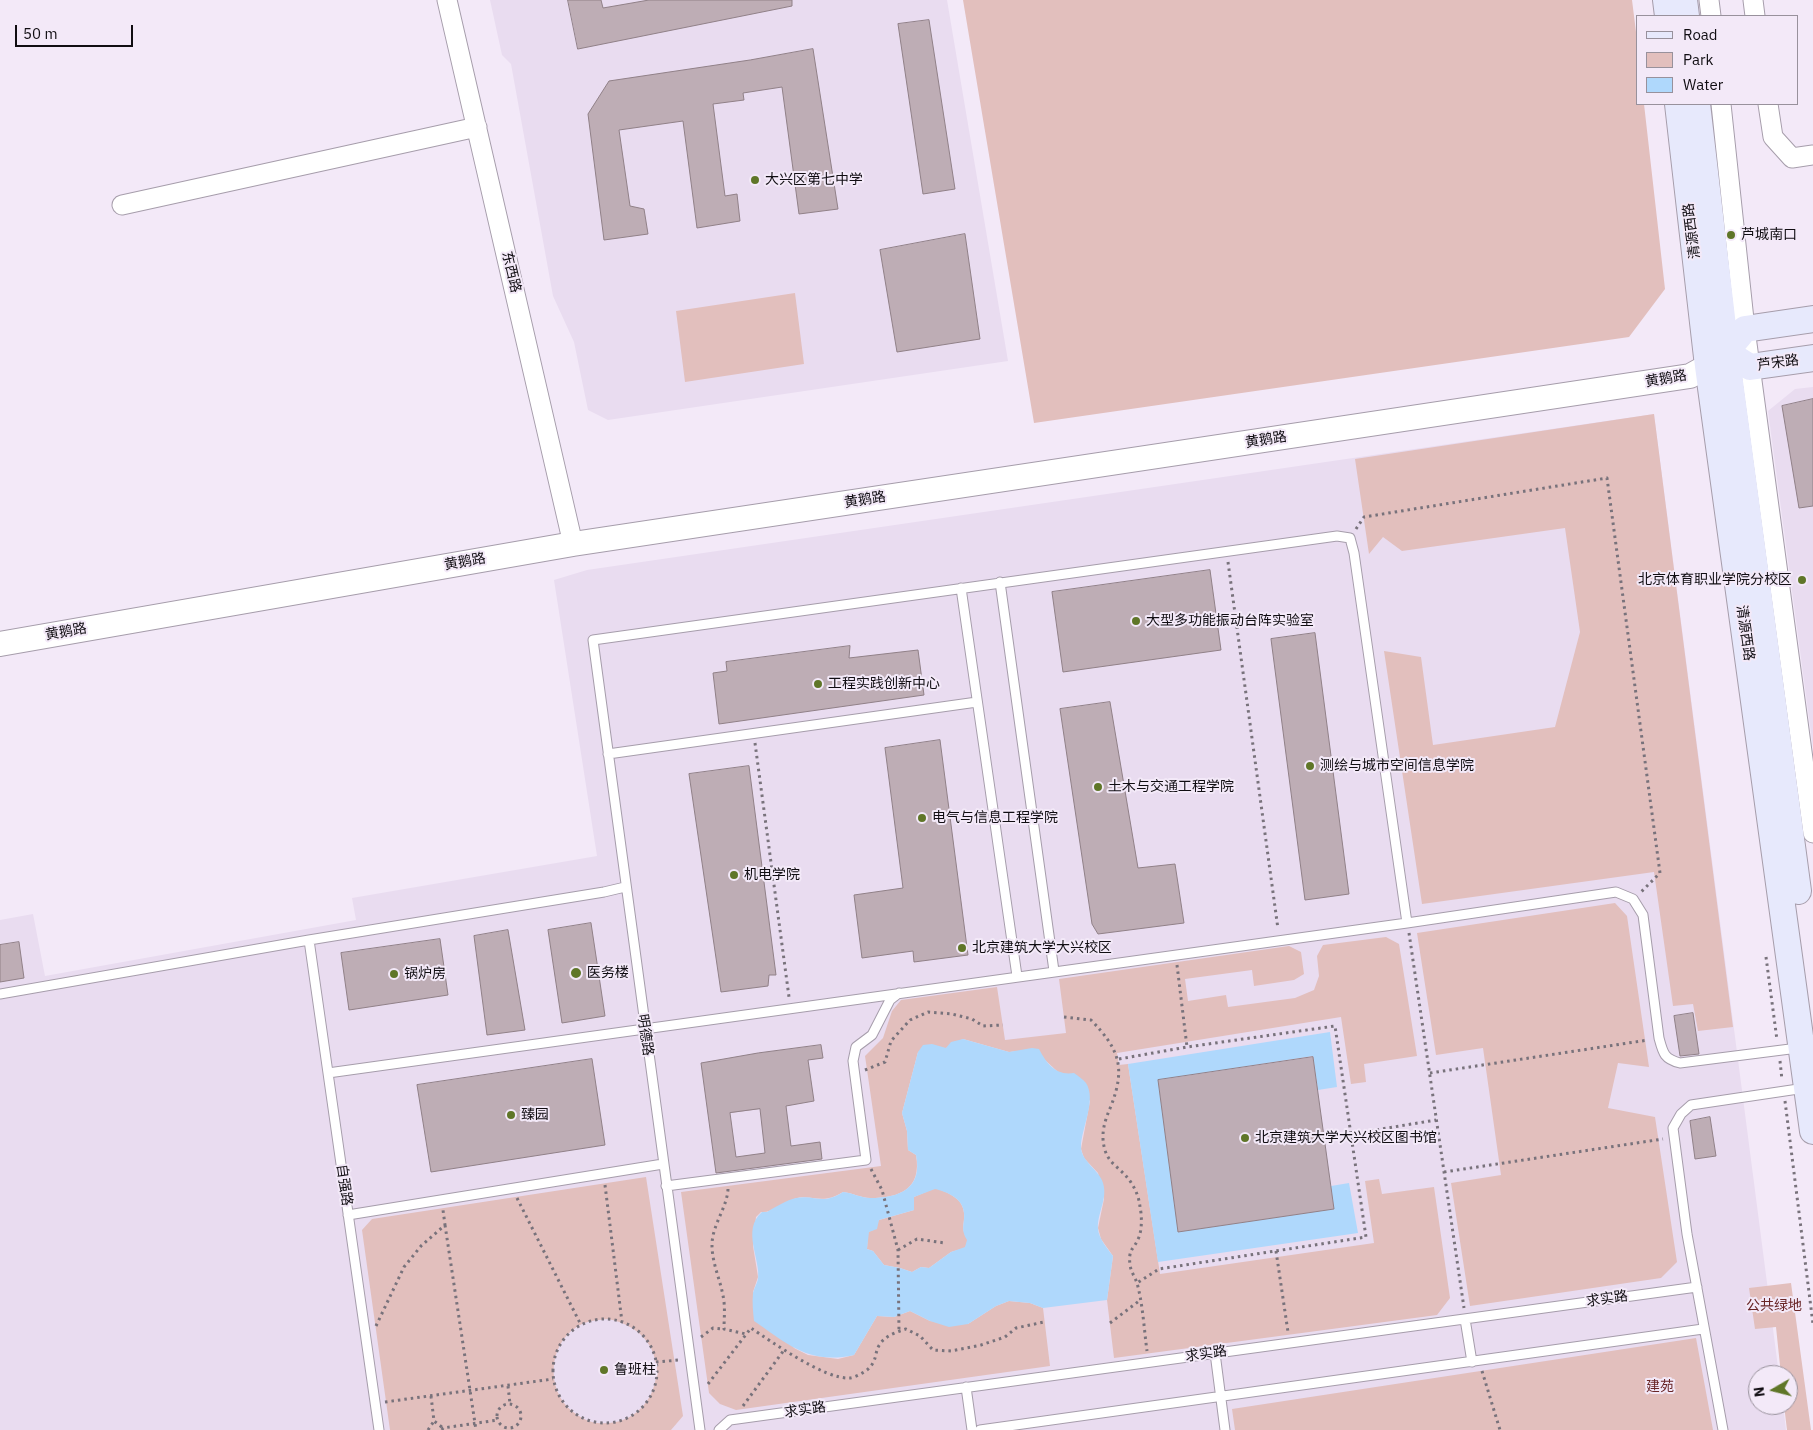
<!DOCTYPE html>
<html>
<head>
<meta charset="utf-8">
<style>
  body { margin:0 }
  #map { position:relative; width:1813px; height:1430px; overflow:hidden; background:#f3e9f8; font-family:"IBM Plex Sans",sans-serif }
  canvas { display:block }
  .legend { position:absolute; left:1636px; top:15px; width:162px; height:90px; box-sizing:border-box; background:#f3e9f8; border:1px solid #98919c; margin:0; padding:6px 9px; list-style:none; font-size:15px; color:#100d12 }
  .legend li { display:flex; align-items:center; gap:10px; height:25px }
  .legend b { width:25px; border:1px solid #98919c }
  .north { position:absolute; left:1748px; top:1365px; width:50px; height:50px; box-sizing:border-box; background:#f3e9f8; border:1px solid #98919c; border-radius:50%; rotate:262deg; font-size:14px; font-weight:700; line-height:20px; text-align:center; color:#100d12 }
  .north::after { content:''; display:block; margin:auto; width:18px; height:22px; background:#5f7628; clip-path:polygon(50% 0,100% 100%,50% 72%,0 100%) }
  .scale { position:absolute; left:15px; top:25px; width:118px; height:22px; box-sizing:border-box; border:2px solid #100d12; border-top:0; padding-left:6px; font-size:15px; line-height:18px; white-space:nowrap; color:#100d12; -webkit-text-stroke:4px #f3e9f8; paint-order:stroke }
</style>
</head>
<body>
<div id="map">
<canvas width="1813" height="1430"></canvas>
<ul class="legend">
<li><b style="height:6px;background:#e7e9fc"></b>Road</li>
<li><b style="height:14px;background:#e2bfbd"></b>Park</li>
<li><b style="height:14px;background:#afd8fc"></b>Water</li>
</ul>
<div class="north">N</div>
<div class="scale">50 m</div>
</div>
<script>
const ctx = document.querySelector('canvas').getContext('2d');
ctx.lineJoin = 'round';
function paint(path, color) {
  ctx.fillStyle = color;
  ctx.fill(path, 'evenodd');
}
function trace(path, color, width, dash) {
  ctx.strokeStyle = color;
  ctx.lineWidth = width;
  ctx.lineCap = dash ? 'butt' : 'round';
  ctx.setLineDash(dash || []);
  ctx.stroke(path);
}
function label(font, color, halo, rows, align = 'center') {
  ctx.font = font + ' "IBM Plex Sans","Noto Sans SC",sans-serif';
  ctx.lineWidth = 4;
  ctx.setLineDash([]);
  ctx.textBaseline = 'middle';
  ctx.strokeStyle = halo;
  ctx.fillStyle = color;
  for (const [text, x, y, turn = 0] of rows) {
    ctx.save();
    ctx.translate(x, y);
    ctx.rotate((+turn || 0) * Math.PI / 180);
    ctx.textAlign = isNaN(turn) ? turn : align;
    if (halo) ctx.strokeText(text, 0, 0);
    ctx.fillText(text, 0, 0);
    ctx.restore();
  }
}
paint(new Path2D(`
  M490,0H947L1008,361L608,420L588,410L574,342L553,296L511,64L502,55Z
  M1813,387V748L1768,411L1795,389Z
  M1654,414L1779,1375H1758V1405H1783L1786,1430H0V920L33,914L45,976L356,920L352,898L597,856L554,580L587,570Z`), '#e9dcf0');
paint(new Path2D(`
  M963,0H1632L1637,40V104H1644L1665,289L1629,337L1034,423Z
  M795,293L804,364L685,382L676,311Z
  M1654,414L1733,1027L1698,1031L1693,1004L1673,1006L1654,872L1422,904L1384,651L1421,657L1433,745L1555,727L1580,632L1565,528L1402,551L1383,537L1369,554L1355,459Z
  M1615,903L1627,916L1649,1067L1618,1063L1608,1108L1655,1117L1677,1262L1661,1278L1470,1306L1451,1183L1501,1175L1484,1055L1483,1048L1436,1055L1417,933Z
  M1386,937L1399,944L1417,1056L1364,1064L1366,1082L1351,1084L1341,1017L1117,1053L1119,1065L1128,1064L1160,1274L1374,1243L1365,1181L1379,1179L1382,1194L1434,1187L1450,1298L1437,1315L1114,1358L1107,1300L1113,1256L1101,1239L1098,1228L1104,1199L1098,1173L1084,1158L1081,1149L1090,1101L1065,1075L1058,1072L1045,1060L1020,1051L1009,1052L963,1039L946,1048L918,1052L902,1113L907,1131L908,1150L916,1155C922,1189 900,1198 870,1198C862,1198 852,1193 843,1192C821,1206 811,1193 794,1199C784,1203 772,1213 761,1212L756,1217L753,1246L758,1277L753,1292L794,1348L808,1355L838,1359L854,1355L877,1316L894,1317L910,1311L930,1321L968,1324L996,1306L1009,1301L1030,1303L1043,1308L1050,1366L736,1410L720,1404L709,1393L681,1192L881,1166L865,1056L883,1038L892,1011L901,1000L997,987L1005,1040L1066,1033L1059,979L1289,946L1301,952L1304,974L1294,980L1254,986L1252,970L1185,979L1188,1001L1226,995L1228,1007L1295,998L1314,990L1319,976L1317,956L1323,945Z
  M646,1177L683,1416L671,1430H390L362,1230L372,1219ZM608,1319C684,1334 663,1430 597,1423C588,1422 580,1417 573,1412C544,1390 548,1340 582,1324C591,1320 599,1320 608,1319Z
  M935,1188C947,1192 963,1198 964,1213C965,1224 960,1228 968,1240L965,1248L951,1252L929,1268L921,1267L912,1272L900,1268L884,1265L873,1251L867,1249L868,1232L873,1230L879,1220L914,1210V1197Z
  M1791,1283L1811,1430H1787L1784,1405H1788V1375H1781L1776,1327L1755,1329L1749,1288Z
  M1696,1338L1713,1430H1235L1232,1409Z`), '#e2bfbd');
paint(new Path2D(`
  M1330,1032L1337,1087L1318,1090L1313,1056L1158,1080L1178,1232L1334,1209L1331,1186L1349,1183L1358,1233L1158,1262L1128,1064Z
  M963,1039L1009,1052L1032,1048L1039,1049C1047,1064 1056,1076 1074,1073C1078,1076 1083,1079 1086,1083C1097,1100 1081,1129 1081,1147C1081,1161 1099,1170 1103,1183C1108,1199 1097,1213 1098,1229C1099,1239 1107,1248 1113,1256L1107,1300L1043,1308L1030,1303L1009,1301L996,1306L968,1324L949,1327L930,1321L910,1311L894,1317L877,1316L854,1355C809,1365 788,1344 754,1321C753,1312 752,1302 753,1293C754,1288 757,1284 758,1279C761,1259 741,1230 762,1212H767C775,1207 787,1200 796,1198C816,1194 821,1206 843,1192C852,1193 862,1198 870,1198C899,1198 923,1189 916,1155L908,1150L907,1131L902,1113L918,1052L923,1045L932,1044L946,1048L951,1042ZM935,1189C947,1192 963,1198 964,1213C965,1225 960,1228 967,1240L965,1247L951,1252L929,1268L921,1267L912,1272L900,1268L884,1265L873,1251L867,1249L869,1232L877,1229L879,1220L914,1210V1197Z`), '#afd8fc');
const building = new Path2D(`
  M568,0H601L603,8L649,0H792V6L578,49Z
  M929,20L955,189L923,194L898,24Z
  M813,49L838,209L799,214L782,87L743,93L744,100L713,104L725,196L737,194L740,221L697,228L683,121L619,130L630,206L644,209L648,234L604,240L588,114L609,81L750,60Z
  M965,234L980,339L897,352L880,250Z
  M1813,399V506L1799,508L1782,406Z
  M1210,570L1221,650L1063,672L1052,592Z
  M1315,633L1349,894L1305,900L1271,639Z
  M850,646L849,658L918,650L924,695L719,724L713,673L727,671L726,662Z
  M1110,702L1138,868L1175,864L1184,923L1098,934L1092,924L1060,709Z
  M940,740L968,955L914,962L913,951L862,958L854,895L903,888L885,748Z
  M749,766L776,975H769L768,986L721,992L689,774Z
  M591,923L605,1016L562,1023L548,930Z
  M508,930L525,1030L487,1035L474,936Z
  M440,939L448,995L349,1010L341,953Z
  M19,942L24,978L0,982V945Z
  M1693,1013L1699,1054L1680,1056L1674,1016Z
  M821,1045L823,1058L808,1060L814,1101L786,1106L791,1146L820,1142L822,1159L716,1173L701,1063L758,1053ZM760,1109L765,1153L736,1157L730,1113Z
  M1313,1057L1334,1209L1178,1232L1158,1080Z
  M592,1059L605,1145L431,1172L417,1085Z
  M1710,1117L1716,1156L1695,1159L1690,1121Z`);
paint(building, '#beadb5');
trace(building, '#918188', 1);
const service = new Path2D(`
  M1000,582L1054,971
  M961,588L1017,976
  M608,754L977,702
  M309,940L379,1430
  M0,994L309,940L604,892L625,887
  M328,1073L1407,923L1616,892L1633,899L1643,915L1659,1038C1663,1053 1664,1059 1680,1063L1798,1048
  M666,1186L866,1160L853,1061L856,1047L872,1035L890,1000L899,993
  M348,1215L663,1164
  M1465,1319L1472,1362
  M1215,1353L1225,1430
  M966,1387L972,1430
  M700,1430L593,640L1337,536L1350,538L1354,553L1407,923
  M719,1430L730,1420L1697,1287
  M980,1430L1703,1329
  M1723,1430L1687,1234L1673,1128L1681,1114L1691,1105L1805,1088`);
const minor = new Path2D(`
  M447,0L573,544
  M1709,0L1711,16
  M1753,0L1755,16
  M1721,104L1745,329L1813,833
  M1768,104L1773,137L1792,158L1813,155
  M122,205L477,127`);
const tertiary = new Path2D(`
  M0,644L573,544L1690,376L1708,366L1723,354`);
const secondary = new Path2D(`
  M1666,0L1668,16
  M1684,0L1686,16
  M1678,104L1708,366L1813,1131
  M1697,104L1726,352L1798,891
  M1726,352L1745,329L1813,319
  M1726,352L1750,367L1813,358`);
trace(service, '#a69dab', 11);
trace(minor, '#a69dab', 21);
trace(tertiary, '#a69dab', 26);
trace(secondary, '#a69dab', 28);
trace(new Path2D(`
  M1356,529L1364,517L1607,478L1660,873L1641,892
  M1228,562L1278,929
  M755,743L789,997
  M1409,933L1464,1308
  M1766,957L1777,1040
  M1177,965L1187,1047
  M1064,1017L1091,1020C1119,1049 1126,1067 1111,1106C1105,1120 1100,1134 1105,1150C1108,1162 1119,1168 1126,1176C1134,1185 1139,1196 1140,1207C1142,1216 1142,1229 1139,1237C1134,1250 1128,1248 1130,1265C1131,1272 1135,1277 1137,1283C1143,1305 1144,1329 1147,1351
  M1119,1059L1187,1047L1335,1026L1366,1237L1159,1269L1137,1283
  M1780,1061L1782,1080
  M865,1070L885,1062L891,1041L910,1020L928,1012L952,1014L972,1019L983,1026L1003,1025
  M1430,1073L1648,1040
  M1785,1101L1813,1324
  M1351,1134L1436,1120
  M871,1169L882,1190L898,1250L899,1332
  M1444,1172L1663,1139
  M605,1185L622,1322
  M728,1189C727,1208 712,1225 712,1245C712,1265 722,1283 724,1302C725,1311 724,1320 724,1329L746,1334
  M517,1198L581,1325
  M445,1225L476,1430
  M898,1250L917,1239L945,1243
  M1276,1251L1288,1332
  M553 1371a52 52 0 1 1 104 0a52 52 0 1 1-104 0Z
  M1110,1323L1139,1301
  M376,1326L404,1267L421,1246L445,1225L443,1210
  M701,1337L713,1328L724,1329
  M656,1362L679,1360
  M1482,1371L1500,1430
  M708,1384L751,1328C772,1342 824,1379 849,1378C854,1378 863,1373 867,1370C878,1361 874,1352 880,1344C886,1335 897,1332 906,1329L920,1336L933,1350L951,1351L981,1345L1005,1337L1016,1328L1044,1322
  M508,1386L510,1404
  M431,1396L434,1421L443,1428
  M385,1402L553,1379
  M497 1416a12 12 0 1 1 24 0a12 12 0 1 1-24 0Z
  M743,1406L784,1350
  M428,1430L434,1421
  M442,1430L443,1428L498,1420`), '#78727b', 3, [2.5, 4]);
trace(service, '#fff', 9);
trace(minor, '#fff', 19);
trace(tertiary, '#fff', 24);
trace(secondary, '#e7e9fc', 26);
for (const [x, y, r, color] of [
  [755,180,5,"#5f7628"],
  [1731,235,5,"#5f7628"],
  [1802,580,5,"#5f7628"],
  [1136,621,5,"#5f7628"],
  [818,684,5,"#5f7628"],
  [1310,766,5,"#5f7628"],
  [1098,787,5,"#5f7628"],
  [922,818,5,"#5f7628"],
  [734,875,5,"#5f7628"],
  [962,948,5,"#5f7628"],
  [576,973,6,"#5f7628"],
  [394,974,5,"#5f7628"],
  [511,1115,5,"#5f7628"],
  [1245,1138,5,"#5f7628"],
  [604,1370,5,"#5f7628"]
]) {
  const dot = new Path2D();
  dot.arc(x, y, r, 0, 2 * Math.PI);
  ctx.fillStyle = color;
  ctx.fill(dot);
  trace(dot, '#f3e9f8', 2);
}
label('14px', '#100d12', '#f3e9f8', [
  ["大兴区第七中学",765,180],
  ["芦城南口",1741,235],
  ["北京体育职业学院分校区",1792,580,"right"],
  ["大型多功能振动台阵实验室",1146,621],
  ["工程实践创新中心",828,684],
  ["测绘与城市空间信息学院",1320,766],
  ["土木与交通工程学院",1108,787],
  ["电气与信息工程学院",932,818],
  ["机电学院",744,875],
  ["北京建筑大学大兴校区",972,948],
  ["医务楼",587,973],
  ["锅炉房",404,974],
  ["臻园",521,1115],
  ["北京建筑大学大兴校区图书馆",1255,1138],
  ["鲁班柱",614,1370]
], 'left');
label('14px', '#100d12', '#f3e9f8', [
  ["清源西路",1692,231,-97],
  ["东西路",511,272,77],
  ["芦宋路",1778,363,-8],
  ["黄鹅路",1666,379,-10],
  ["黄鹅路",1266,440,-9],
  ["黄鹅路",865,500,-9],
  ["黄鹅路",465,562,-10],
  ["黄鹅路",66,632,-10],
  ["清源西路",1745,633,82],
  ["明德路",645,1035,82],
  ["自强路",344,1185,82],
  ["求实路",1607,1299,-8],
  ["求实路",1206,1354,-8],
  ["求实路",805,1410,-8]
]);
label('14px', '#692627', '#f3e9f8', [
  ["公共绿地",1774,1306],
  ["建苑",1660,1387]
]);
</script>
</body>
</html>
